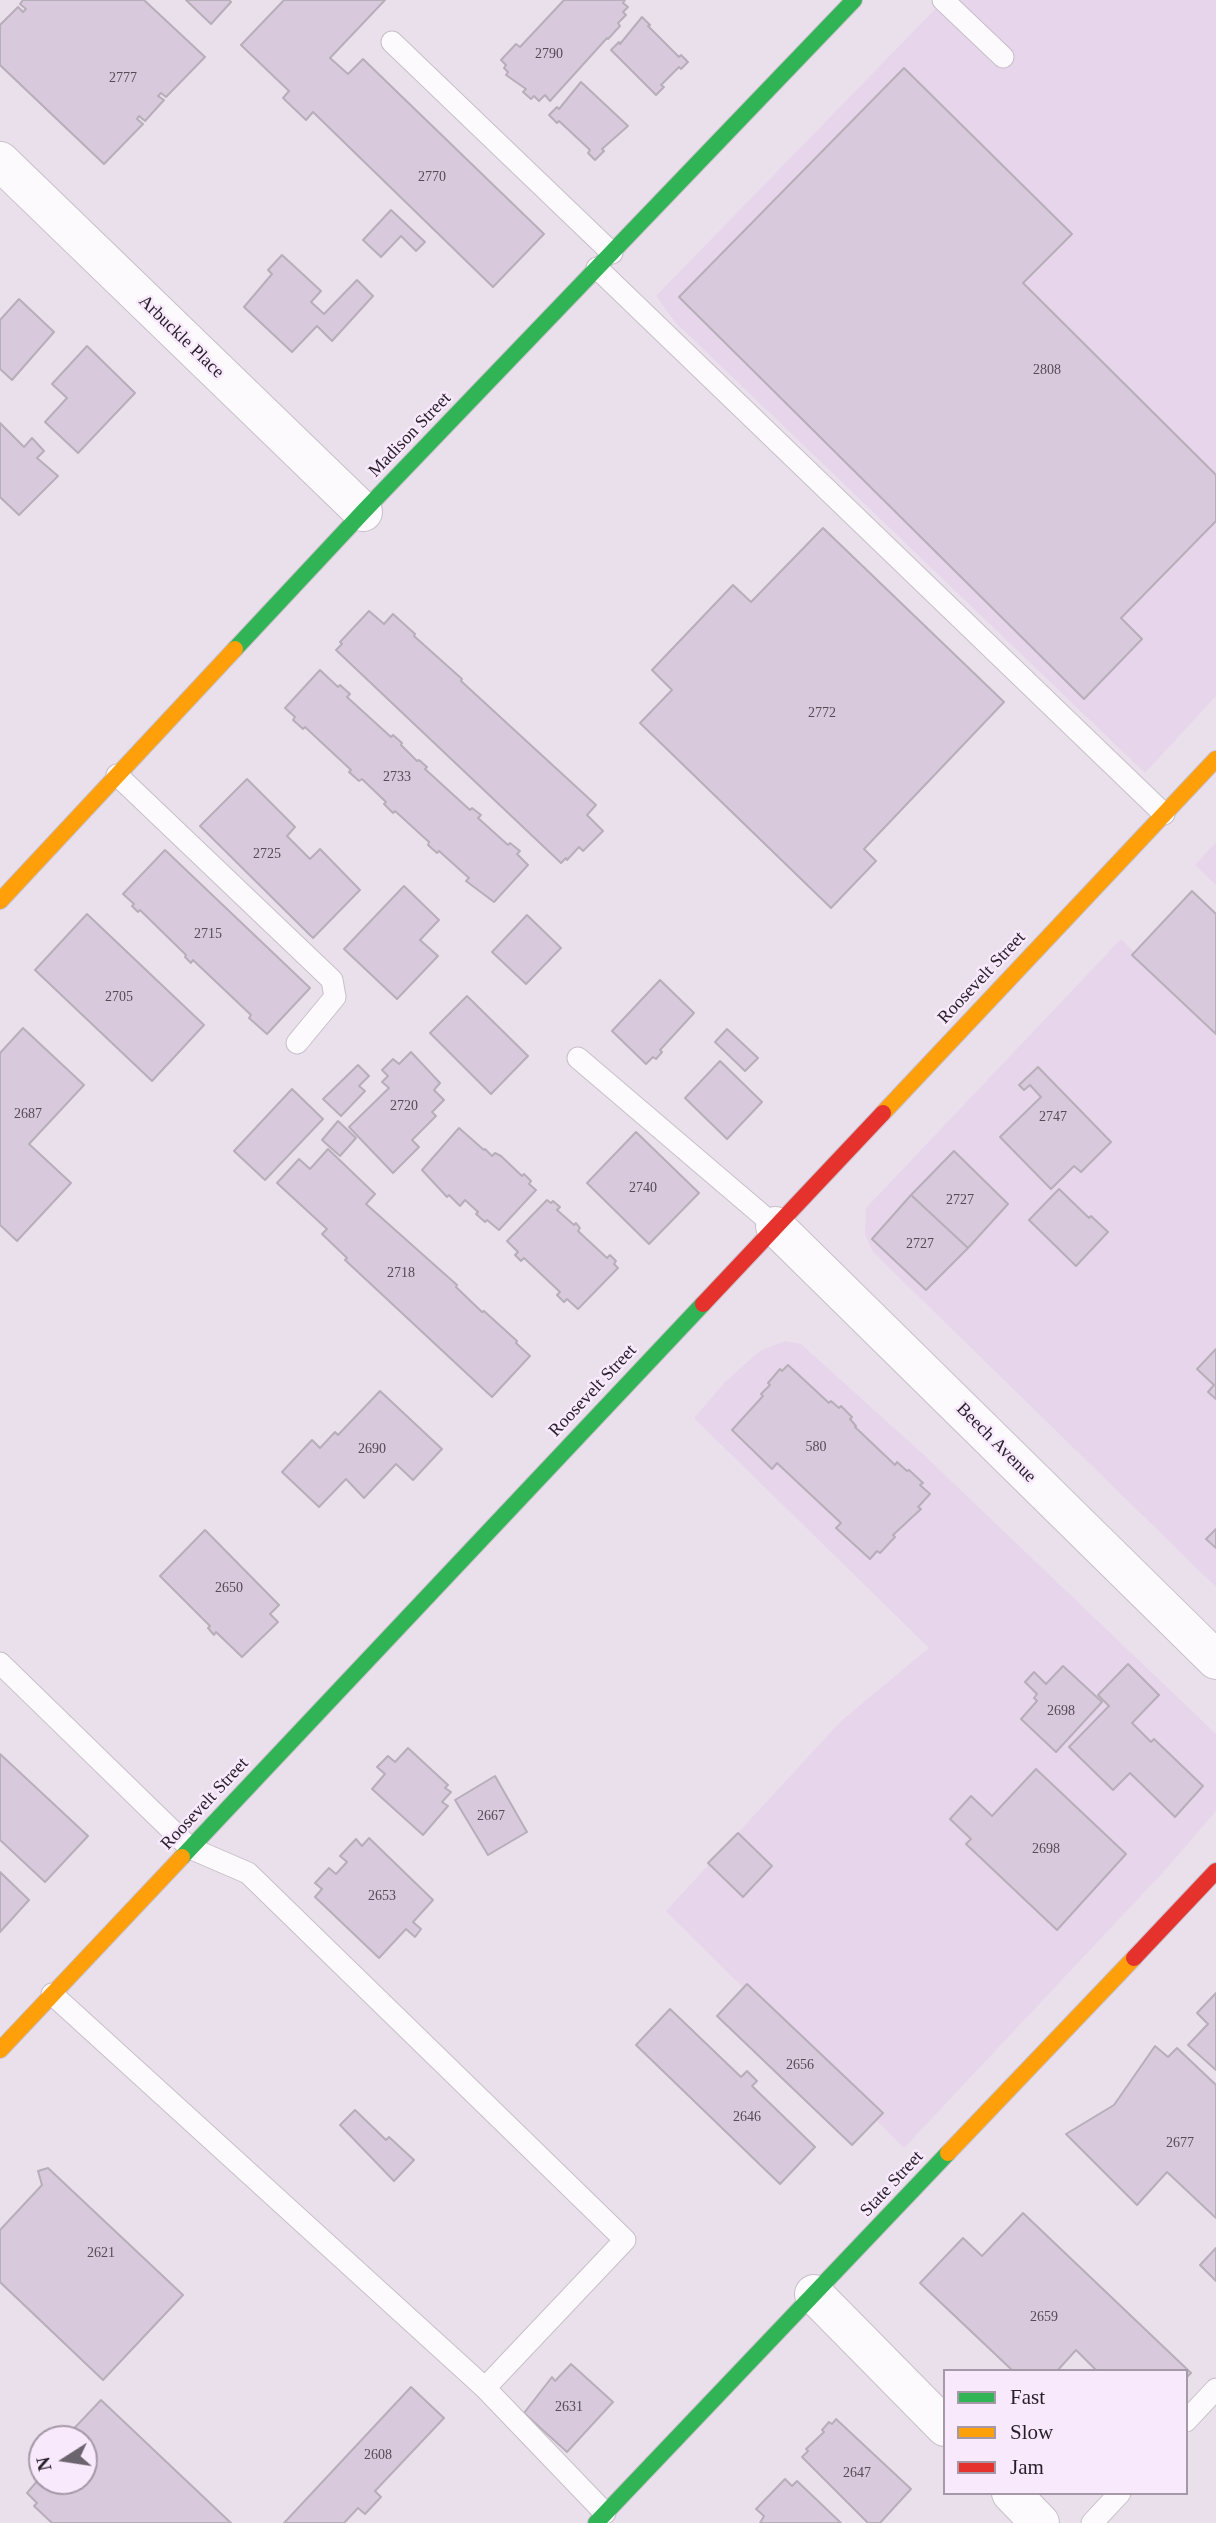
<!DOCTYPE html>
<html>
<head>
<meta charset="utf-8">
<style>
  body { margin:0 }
  #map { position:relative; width:1216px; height:2523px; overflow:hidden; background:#eae0ec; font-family:"Times New Roman",serif }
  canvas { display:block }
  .legend { position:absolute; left:943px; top:2369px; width:245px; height:126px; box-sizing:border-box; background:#f9e9fc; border:2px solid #a598a7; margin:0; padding:9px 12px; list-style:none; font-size:21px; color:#261f28 }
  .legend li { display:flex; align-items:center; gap:14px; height:35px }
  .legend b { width:35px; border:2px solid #a598a7 }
  .north { position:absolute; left:28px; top:2425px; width:70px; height:70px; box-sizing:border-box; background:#f9e9fc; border:2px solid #a598a7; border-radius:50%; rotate:258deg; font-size:19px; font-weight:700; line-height:28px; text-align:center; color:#261f28 }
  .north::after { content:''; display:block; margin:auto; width:24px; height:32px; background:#6b636d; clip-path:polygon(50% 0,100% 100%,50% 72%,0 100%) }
</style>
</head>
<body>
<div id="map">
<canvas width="1216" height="2523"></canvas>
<ul class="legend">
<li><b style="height:9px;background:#30b455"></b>Fast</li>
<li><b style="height:9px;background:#ff9f0a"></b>Slow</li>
<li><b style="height:9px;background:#e5322d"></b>Jam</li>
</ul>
<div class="north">N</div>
</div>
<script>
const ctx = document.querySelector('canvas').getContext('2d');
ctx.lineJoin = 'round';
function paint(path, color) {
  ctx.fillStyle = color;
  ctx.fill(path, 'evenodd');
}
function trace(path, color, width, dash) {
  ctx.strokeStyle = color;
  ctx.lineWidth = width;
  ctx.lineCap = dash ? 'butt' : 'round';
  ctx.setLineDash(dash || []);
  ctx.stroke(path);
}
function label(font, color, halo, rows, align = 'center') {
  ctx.font = font + ' "Times New Roman",serif';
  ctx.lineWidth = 5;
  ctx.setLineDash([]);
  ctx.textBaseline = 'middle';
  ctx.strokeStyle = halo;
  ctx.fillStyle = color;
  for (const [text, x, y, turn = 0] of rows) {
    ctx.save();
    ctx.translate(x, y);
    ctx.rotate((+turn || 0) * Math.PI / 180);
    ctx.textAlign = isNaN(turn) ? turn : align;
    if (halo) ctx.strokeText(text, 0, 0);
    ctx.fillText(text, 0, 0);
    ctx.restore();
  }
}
paint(new Path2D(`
  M944,0H1216V696L1145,773L675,322L656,296Z
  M1216,842V885L1195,865Z
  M1121,939L1216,1033V1587L873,1252L865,1234L866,1208Z
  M785,1341L801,1344L925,1456L1216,1734V1811L1167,1868L904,2148L666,1911L841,1721L929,1648L694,1418L725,1382L760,1351Z`), '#e7d5eb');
const building = new Path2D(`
  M23,0H144L205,57L166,97L161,93L158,96L164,100L145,121L139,116L137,119L143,124L104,164L0,65V25L18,7L23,12L26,9L20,4Z
  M186,0H229L231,2L211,24Z
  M284,0H385L330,58L348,74L363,59L544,234L493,287L313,112L306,120L283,98L289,91L241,45Z
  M564,0H625L623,3L628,7L623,12L626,15L618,23L620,26L608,39L607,38L550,101L545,95L539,101L534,96L531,99L523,92L526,89L506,75L508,72L504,68L506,65L501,60L516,44L520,47Z
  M642,17L650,25L648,26L679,57L681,55L688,62L681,69L679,67L661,85L664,87L656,95L611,50L619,42L620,44Z
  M904,68L1072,234L1023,283L1216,475V521L1121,618L1142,639L1084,699L679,297Z
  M581,82L628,126L602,149L604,151L595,160L588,153L590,150L559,121L557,123L549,115L557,107L559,109Z
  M391,210L425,242L416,251L401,236L381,257L363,240Z
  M282,255L321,291L311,302L324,314L357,280L373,296L332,341L317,326L292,352L244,307L272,274L268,270Z
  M19,299L54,332L12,380L0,369V320Z
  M87,346L135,393L78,453L45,422L67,398L52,384Z
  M0,423L24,447L32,438L44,451L37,458L58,476L19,515L0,497Z
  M823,528L1004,702L864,849L876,861L831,908L640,723L672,690L652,670L733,585L751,602Z
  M369,611L384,624L393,614L415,634L414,636L462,679L461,681L596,805L587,815L603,831L583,851L579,847L567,860L566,858L561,863L336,650L342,644L340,642Z
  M320,670L338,687L340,685L350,694L347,697L391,737L393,735L402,743L401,745L417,761L419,760L427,767L425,769L470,810L472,808L481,815L478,818L508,845L510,843L520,851L517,854L528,865L494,902L466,881L469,878L439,851L437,853L428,845L429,842L395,811L393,813L384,804L386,802L362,779L359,781L349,772L351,770L305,727L303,729L293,720L295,717L285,708Z
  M247,779L295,827L287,836L310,859L320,849L360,890L313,938L200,826Z
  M165,850L310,988L267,1034L249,1018L251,1015L193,960L191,963L185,957L186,955L140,910L138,912L132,906L134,904L123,894Z
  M404,886L439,920L420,940L438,956L397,999L344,949Z
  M1192,891L1216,914V1034L1132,955Z
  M87,914L204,1025L152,1081L35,970Z
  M527,915L561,948L526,984L492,952Z
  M660,980L694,1013L660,1050L662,1052L656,1059L653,1057L646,1064L612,1031Z
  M467,996L528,1056L491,1094L430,1033Z
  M23,1028L84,1085L29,1144L71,1183L17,1241L0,1225V1053Z
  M727,1029L758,1058L745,1071L715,1042Z
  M411,1052L440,1083L434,1090L444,1100L432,1112L436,1116L412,1140L419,1147L393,1173L349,1127L389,1088L382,1082L388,1076L382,1070L393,1059L399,1064Z
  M720,1061L762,1102L727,1139L685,1098Z
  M358,1065L369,1076L359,1086L365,1091L341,1116L323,1099Z
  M1038,1067L1111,1142L1081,1172L1074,1166L1051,1189L1000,1137L1041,1097L1030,1085L1024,1090L1019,1085Z
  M292,1089L323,1119L265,1180L234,1151Z
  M338,1121L356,1138L340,1156L322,1140Z
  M459,1128L484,1150L485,1149L492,1156L495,1153L501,1156L522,1176L524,1174L531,1181L529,1184L536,1190L499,1230L487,1220L485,1222L476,1214L478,1212L465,1200L460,1206L449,1195L447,1197L422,1170Z
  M636,1132L699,1193L649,1244L587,1183Z
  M328,1149L375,1194L366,1204L457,1285L456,1287L482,1312L484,1311L517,1341L516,1343L530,1356L492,1397L345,1260L347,1258L322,1234L327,1229L277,1183L299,1159L310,1169Z
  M954,1151L1008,1204L968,1248L911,1195Z
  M1059,1189L1089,1218L1091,1216L1108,1232L1076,1266L1029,1220Z
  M911,1195L968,1248L926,1290L872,1239Z
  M547,1200L551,1203L553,1201L560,1207L557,1210L574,1225L576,1223L580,1228L578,1231L607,1258L610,1255L616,1261L614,1264L618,1268L578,1309L567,1299L564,1302L557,1295L560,1292L524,1258L521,1261L515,1255L518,1252L507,1241Z
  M1216,1349V1399L1208,1392L1214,1385L1197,1369Z
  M788,1365L829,1403L831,1401L839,1408L841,1406L852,1417L850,1419L856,1426L855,1427L895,1465L897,1462L907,1471L909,1470L923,1483L920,1485L930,1494L918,1507L921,1509L893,1535L895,1537L880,1553L877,1551L870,1559L836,1528L841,1523L777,1463L772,1469L732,1430L763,1396L761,1394L770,1385L768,1383L780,1369L782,1371Z
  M380,1391L442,1449L413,1480L396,1464L364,1498L346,1479L319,1507L282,1472L312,1440L320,1448L335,1432L338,1435Z
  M1216,1529V1548L1206,1539Z
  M205,1530L279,1605L270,1614L278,1622L242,1657L216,1632L214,1635L208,1628L210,1626L160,1576Z
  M1128,1664L1159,1695L1132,1723L1151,1742L1154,1739L1203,1786L1175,1817L1130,1773L1113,1790L1069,1747L1109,1706L1098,1695Z
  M1063,1666L1102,1702L1056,1752L1021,1719L1037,1701L1034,1698L1037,1694L1025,1682L1034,1672L1046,1684Z
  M408,1748L448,1785L445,1788L451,1792L442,1802L448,1806L423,1835L372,1789L385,1774L377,1767L388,1756L395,1762Z
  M0,1754L88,1836L45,1882L0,1840Z
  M1036,1769L1126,1854L1057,1930L966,1844L971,1839L950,1819L971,1796L992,1816Z
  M495,1776L527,1832L488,1855L455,1800Z
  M738,1833L772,1866L743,1897L708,1863Z
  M369,1838L433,1900L413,1922L421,1929L415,1937L406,1929L379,1958L315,1897L322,1889L315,1883L329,1868L336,1874L347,1862L340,1856L356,1839L362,1846Z
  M0,1872L29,1900L0,1932Z
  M747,1984L883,2113L852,2145L717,2016Z
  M1216,1993V2070L1188,2045L1208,2024L1197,2013Z
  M670,2009L741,2077L747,2071L757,2081L752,2086L815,2147L780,2184L636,2045Z
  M1155,2046L1168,2057L1177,2048L1216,2085V2218L1167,2172L1137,2205L1066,2134L1114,2105Z
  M355,2110L386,2140L389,2137L414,2160L394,2181L340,2125Z
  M48,2168L183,2295L103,2380L0,2282V2230L42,2185L38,2171Z
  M1023,2213L1191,2373L1186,2378V2371H1097L1076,2350L1057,2371H1013L920,2283L963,2238L982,2256Z
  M1216,2248V2281L1200,2265Z
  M571,2364L613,2402L567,2452L524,2413L552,2377L555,2381Z
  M411,2387L444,2418L375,2491L381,2497L365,2514L358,2508L344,2523H284Z
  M101,2400L231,2523H52L34,2506L37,2503L27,2493L38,2480L49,2490L52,2486L46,2481H84V2439H64Z
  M836,2419L911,2489L880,2523H868L802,2457L808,2451L806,2449L824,2432L822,2430L829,2422L832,2424Z
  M785,2479L792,2486L797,2481L841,2523H760L764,2516L756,2509Z`);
paint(building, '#d9c9dc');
trace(building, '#b6aeb8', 2);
const lane = new Path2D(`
  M943,0L1003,57
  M392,42L612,253
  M597,268L1164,814
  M117,775L332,980L335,997L297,1043
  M578,1058L775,1226
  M0,1663L190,1848L248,1873L625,2240L485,2388L52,1994
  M485,2388L605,2513
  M1186,2421L1216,2389
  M1092,2523L1120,2493`);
const street = new Path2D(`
  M0,161L363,512
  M775,1226L1216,1660
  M814,2294L945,2427
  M1011,2493L1040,2523`);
const fast = new Path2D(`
  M235,649L363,512L854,0
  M182,1857L703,1304
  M596,2523L948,2153`);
const slow = new Path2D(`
  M0,901L235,649
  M883,1113L1216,759
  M0,2050L182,1857
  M948,2153L1134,1958`);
const jam = new Path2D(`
  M703,1304L883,1113
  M1134,1958L1216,1871`);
trace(lane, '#c7bfc9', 23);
trace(street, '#c7bfc9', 40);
trace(fast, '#c7bfc9', 18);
trace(slow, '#c7bfc9', 18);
trace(jam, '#c7bfc9', 18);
trace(lane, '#fcfafc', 21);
trace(street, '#fcfafc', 38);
trace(fast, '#30b455', 16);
trace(slow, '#ff9f0a', 16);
trace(jam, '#e5322d', 16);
label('14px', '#544b57', null, [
  ["2790",549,54],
  ["2777",123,78],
  ["2770",432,177],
  ["2808",1047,370],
  ["2772",822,713],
  ["2733",397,777],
  ["2725",267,854],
  ["2715",208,934],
  ["2705",119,997],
  ["2720",404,1106],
  ["2687",28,1114],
  ["2747",1053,1117],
  ["2740",643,1188],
  ["2727",960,1200],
  ["2727",920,1244],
  ["2718",401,1273],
  ["580",816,1447],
  ["2690",372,1449],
  ["2650",229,1588],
  ["2698",1061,1711],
  ["2667",491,1816],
  ["2698",1046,1849],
  ["2653",382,1896],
  ["2656",800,2065],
  ["2646",747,2117],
  ["2677",1180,2143],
  ["2621",101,2253],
  ["2659",1044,2317],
  ["2631",569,2407],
  ["2608",378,2455],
  ["2647",857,2473]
]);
label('18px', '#261f28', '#f9e9fc', [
  ["Arbuckle Place",181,337,44],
  ["Madison Street",410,435,-46],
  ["Roosevelt Street",982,978,-47],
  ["Roosevelt Street",593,1391,-47],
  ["Beech Avenue",996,1443,45],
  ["Roosevelt Street",205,1804,-47],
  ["State Street",892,2184,-47]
]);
</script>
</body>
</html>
